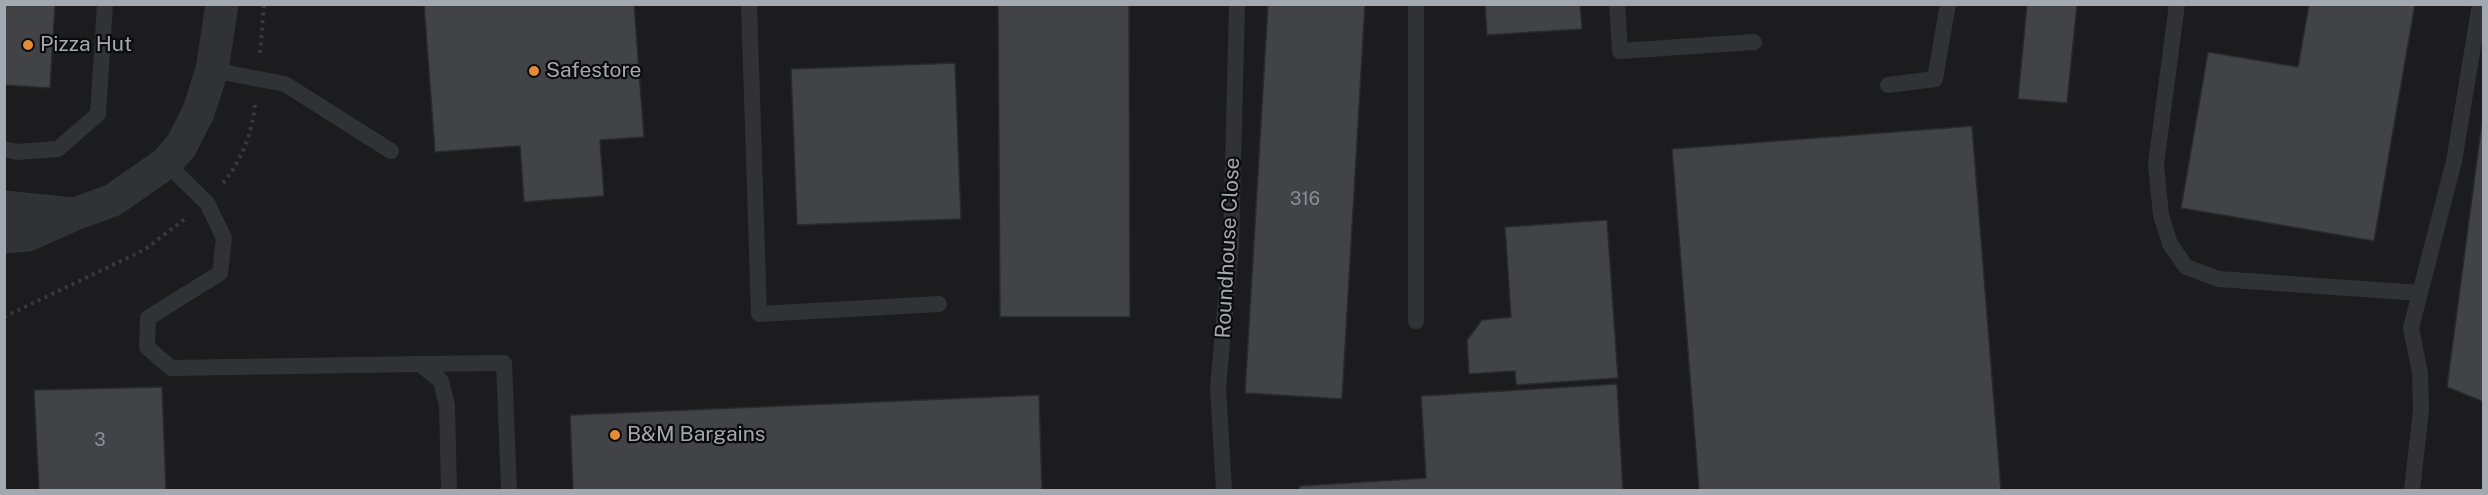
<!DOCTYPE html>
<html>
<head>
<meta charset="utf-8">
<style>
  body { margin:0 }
  #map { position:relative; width:2488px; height:495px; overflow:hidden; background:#0f1011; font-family:"Public Sans",sans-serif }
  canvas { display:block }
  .frame { position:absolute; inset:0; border:6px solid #a2a9b1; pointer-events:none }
</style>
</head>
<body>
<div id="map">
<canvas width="2488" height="495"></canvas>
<div class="frame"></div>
</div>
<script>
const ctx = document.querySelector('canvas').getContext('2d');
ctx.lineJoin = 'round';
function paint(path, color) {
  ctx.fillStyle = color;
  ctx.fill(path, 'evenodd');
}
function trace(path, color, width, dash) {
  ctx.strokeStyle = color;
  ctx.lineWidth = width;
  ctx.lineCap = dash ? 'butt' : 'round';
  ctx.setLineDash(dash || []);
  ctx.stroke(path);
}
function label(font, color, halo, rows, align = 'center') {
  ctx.font = font + ' "Public Sans",sans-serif';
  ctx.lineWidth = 4.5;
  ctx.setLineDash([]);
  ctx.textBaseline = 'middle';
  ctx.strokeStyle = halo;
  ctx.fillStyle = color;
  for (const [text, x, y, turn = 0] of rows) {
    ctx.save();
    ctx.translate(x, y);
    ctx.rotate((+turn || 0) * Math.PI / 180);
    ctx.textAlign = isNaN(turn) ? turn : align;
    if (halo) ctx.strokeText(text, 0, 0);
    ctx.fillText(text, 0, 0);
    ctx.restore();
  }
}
paint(new Path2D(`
  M4,5H2483V490H5L4,223L7,188L4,187Z`), '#1c1c1e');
const building = new Path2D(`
  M4,4H55L50,88L4,85Z
  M424,4H634L644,137L600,140L604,196L524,202L520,146L435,152Z
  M998,4H1129L1130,317H1000Z
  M1268,4H1365L1342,399L1245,393Z
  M1485,4H1580L1582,29L1487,35Z
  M2027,4H2077L2067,103L2018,99Z
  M2309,4H2415L2374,241L2181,208L2208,52L2298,67Z
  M955,63L961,219L797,225L791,69Z
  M2482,122H2484V402L2447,387Z
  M1972,126L2001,490H1699L1672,149Z
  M1607,220L1618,378L1516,385L1515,371L1469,374L1467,340L1482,320L1511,317L1505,227Z
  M1617,384L1623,490H1298L1300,486L1426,478L1421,396Z
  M162,387L166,490H39L34,390Z
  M1039,395L1042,490H573L570,415Z`);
paint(building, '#414347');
trace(building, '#2a2a2d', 1.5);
trace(new Path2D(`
  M260,53L264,4
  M223,183C241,161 252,134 255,105
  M4,317L144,250L185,219`), '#37393c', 4, [3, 4.5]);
trace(new Path2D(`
  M749,4L759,314L939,304
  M1416,4V321
  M1617,4L1620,51L1754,42
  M2177,4L2156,164L2161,215L2170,244L2186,267L2219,279L2420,293
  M212,70L285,84L391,151
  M1888,85L1935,79L1948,4
  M4,149L17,152L58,149L98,114L105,4
  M166,163L207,203L224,238L220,273L148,318L147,347L171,368L420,364L441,381L447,405L449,490
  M420,364L504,363L509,490
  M1224,490L1218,387L1231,245L1237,4
  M2412,490L2421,410L2420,373L2411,328L2454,161L2480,4`), '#313235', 16);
trace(new Path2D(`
  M4,207L73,214
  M4,237L28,235L75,214L113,200L166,163L181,146L198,113L212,70L222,4`), '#313235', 33);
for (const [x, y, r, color] of [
  [28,45,6,"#e48b35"],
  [534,71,6,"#e48b35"],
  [615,435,6,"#e48b35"]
]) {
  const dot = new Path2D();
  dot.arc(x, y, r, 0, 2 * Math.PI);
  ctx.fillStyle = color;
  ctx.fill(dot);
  trace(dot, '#0b0b0c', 2);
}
label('18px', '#8a9096', null, [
  ["316",1305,199],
  ["3",100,440]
]);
label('21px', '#a2a9b1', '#0b0b0c', [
  ["Pizza Hut",40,45],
  ["Safestore",546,71],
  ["B&M Bargains",627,435]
], 'left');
label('21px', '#a2a9b1', '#0b0b0c', [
  ["Roundhouse Close",1228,248,-87]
]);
</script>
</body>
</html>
